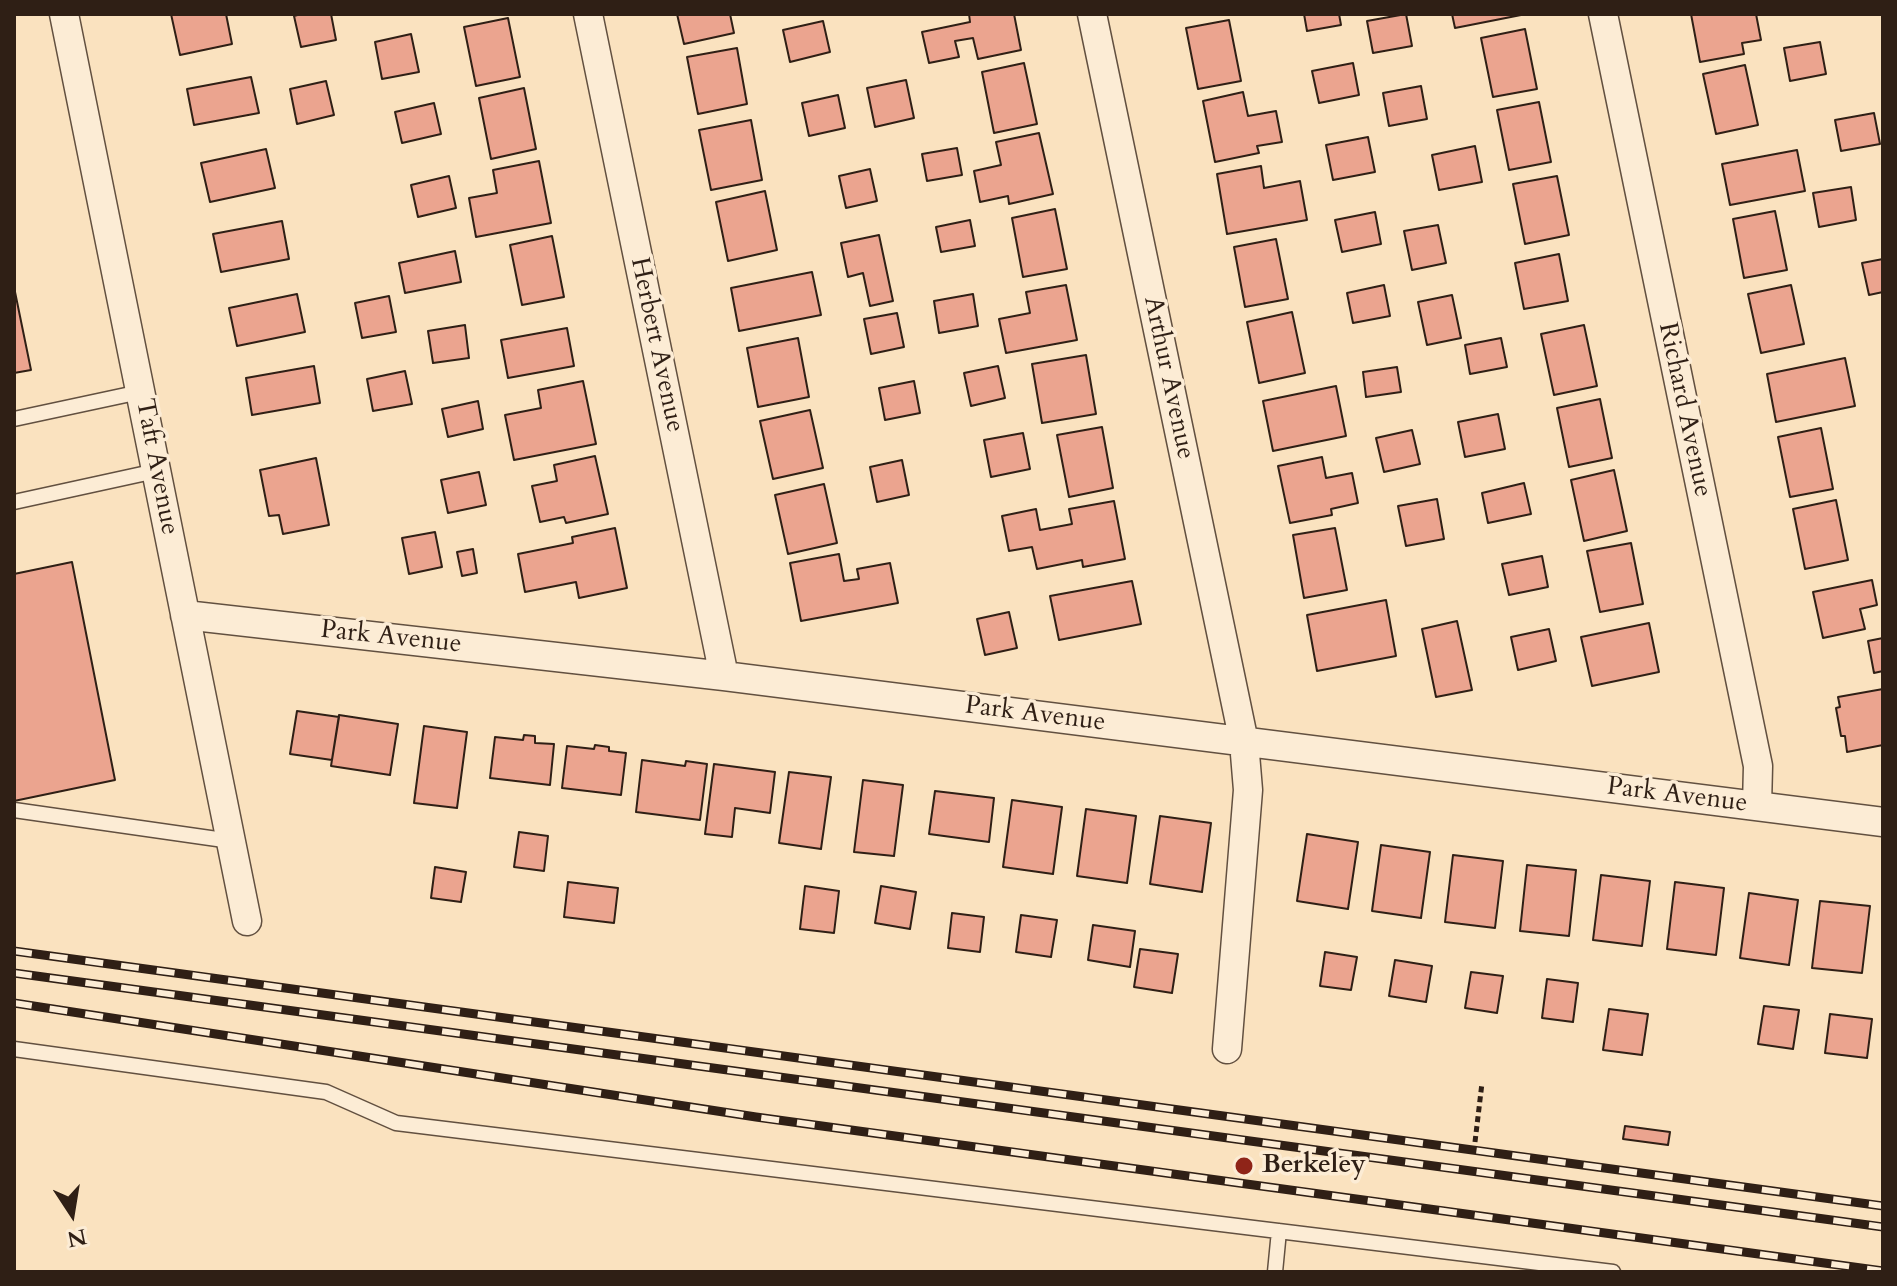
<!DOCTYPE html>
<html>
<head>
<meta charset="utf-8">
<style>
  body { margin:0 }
  #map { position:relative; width:1897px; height:1286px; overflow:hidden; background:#fae2bf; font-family:Cardo,serif }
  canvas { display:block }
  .frame { position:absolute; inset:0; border:16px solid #2f1f15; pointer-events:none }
  .north { position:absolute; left:32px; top:1174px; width:80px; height:80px; -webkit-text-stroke:6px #fcecd5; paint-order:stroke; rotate:168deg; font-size:22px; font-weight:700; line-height:32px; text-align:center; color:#2f1f15 }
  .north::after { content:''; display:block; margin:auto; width:28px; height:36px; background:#2f1f15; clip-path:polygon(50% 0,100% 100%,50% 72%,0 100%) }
</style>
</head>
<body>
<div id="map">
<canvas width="1897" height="1286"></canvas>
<div class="frame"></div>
<div class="north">N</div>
</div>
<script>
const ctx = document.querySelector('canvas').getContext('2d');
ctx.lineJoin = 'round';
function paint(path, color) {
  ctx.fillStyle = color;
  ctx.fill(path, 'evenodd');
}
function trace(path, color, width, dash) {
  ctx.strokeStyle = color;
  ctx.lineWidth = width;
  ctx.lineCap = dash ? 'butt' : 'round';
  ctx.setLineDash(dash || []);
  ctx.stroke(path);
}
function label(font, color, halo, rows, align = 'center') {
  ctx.font = font + ' Cardo,serif';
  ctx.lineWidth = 7;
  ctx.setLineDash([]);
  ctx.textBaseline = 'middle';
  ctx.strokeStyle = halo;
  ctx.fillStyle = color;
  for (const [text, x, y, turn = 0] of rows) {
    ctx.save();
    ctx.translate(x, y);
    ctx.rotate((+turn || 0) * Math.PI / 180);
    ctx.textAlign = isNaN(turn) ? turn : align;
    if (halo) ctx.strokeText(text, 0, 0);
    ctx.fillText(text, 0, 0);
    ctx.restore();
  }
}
const building = new Path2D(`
  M171,14H226L232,44L180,55Z
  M301,14H331L336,40L301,47L294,16Z
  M677,14H730L734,33L684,44Z
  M969,14H1014L1021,50L978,59L973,38L955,41L959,57L929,63L922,32L970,22Z
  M1304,14H1339L1341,25L1307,31Z
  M1406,14L1412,46L1373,53L1367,21Z
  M1452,14H1520L1521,15L1455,28Z
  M1691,14H1756L1761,40L1742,43L1744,54L1700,62Z
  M508,18L520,77L476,86L464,27Z
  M1229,20L1241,81L1198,89L1186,28Z
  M823,21L830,52L790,62L783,30Z
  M1525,29L1537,89L1493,97L1481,38Z
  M411,34L419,72L382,79L375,42Z
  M1820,42L1826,74L1790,81L1784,48Z
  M737,48L747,104L698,114L687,57Z
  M1024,63L1037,124L994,133L982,72Z
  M1353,63L1359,95L1319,103L1312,71Z
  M1745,65L1758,125L1716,134L1703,74Z
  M251,77L259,113L194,125L187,89Z
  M906,80L914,118L875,127L867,88Z
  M326,81L334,115L297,124L290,89Z
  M1421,86L1427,119L1389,126L1383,93Z
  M524,88L536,149L491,159L479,98Z
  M1243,92L1248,116L1276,111L1282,142L1257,146L1259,153L1215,162L1203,101Z
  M838,95L845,128L809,136L802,103Z
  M1539,102L1551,162L1509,170L1497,110Z
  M434,103L441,134L402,143L395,112Z
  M1874,113L1880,144L1841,151L1835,120Z
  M751,120L762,180L711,190L699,130Z
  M1039,133L1053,194L1009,204L1008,196L980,202L974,171L1001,165L996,142Z
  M1368,137L1375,172L1333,180L1326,145Z
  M1475,146L1482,182L1439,190L1432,155Z
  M957,148L962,175L927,181L922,154Z
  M266,149L275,188L210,202L201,163Z
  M1797,150L1805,191L1730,205L1722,164Z
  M539,161L551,223L476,237L469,198L497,193L493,170Z
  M1261,166L1264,188L1300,181L1307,220L1227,234L1217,174Z
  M870,169L877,201L846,208L839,176Z
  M449,176L456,208L418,217L411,185Z
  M1557,176L1569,235L1525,244L1513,184Z
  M1851,187L1856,220L1819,227L1813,193Z
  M765,191L777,250L728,261L716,202Z
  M1055,209L1067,269L1023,277L1012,218Z
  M1775,211L1787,270L1744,278L1733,219Z
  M1375,212L1381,244L1342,252L1335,220Z
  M970,220L975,246L941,252L936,227Z
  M282,221L289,259L221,272L213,234Z
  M1438,225L1446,263L1412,270L1404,231Z
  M879,235L893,301L870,306L863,273L848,277L841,243Z
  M552,236L564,297L522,305L510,245Z
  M1276,239L1288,299L1245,307L1234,247Z
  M455,251L461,282L405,293L399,263Z
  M1559,254L1568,301L1524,309L1515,263Z
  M1883,259V292L1869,295L1862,263Z
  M812,272L821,315L739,331L731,288Z
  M1066,285L1077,340L1006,353L999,319L1030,313L1026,292Z
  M1384,285L1390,316L1353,323L1347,293Z
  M1791,285L1804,344L1761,353L1748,294Z
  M14,287L31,370L14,373Z
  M297,294L305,332L237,346L229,308Z
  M973,294L978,326L939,333L934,301Z
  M1452,295L1461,338L1427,345L1418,302Z
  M389,296L396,332L362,338L355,303Z
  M1292,312L1305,373L1259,383L1247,322Z
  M897,313L904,347L871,354L864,319Z
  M465,325L469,358L433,363L428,331Z
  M1584,325L1597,386L1554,395L1541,334Z
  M567,328L574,366L508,378L501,340Z
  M798,338L809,397L758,407L747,348Z
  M1501,338L1507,367L1470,374L1465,345Z
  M1086,355L1096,414L1042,423L1032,364Z
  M1845,358L1855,406L1776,422L1767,374Z
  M314,366L320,403L252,415L246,378Z
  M998,366L1005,398L971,406L964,373Z
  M1397,367L1401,392L1366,397L1363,372Z
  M405,371L412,404L373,411L367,379Z
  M583,381L596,444L514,460L505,415L541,408L538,390Z
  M914,381L920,413L885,420L879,388Z
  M1336,386L1346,436L1273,451L1263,401Z
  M1600,399L1612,458L1569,467L1557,408Z
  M478,401L483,429L448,437L442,409Z
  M810,410L823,468L773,479L760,421Z
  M1498,414L1505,449L1465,457L1458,422Z
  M1102,427L1113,488L1069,497L1057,435Z
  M1821,428L1833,489L1790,497L1778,437Z
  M1412,430L1420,464L1384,472L1376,438Z
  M1023,433L1030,469L991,477L984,440Z
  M595,456L608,514L566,523L564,517L540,522L532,486L557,481L554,465Z
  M1322,457L1326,478L1352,473L1358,503L1331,509L1332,515L1290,523L1278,466Z
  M316,458L329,525L283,534L279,515L269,516L260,470Z
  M902,460L909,495L877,502L870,467Z
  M1614,470L1627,531L1584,541L1571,480Z
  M479,472L486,505L448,513L441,480Z
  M1524,483L1531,514L1488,523L1482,493Z
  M824,484L837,543L788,554L775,495Z
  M1437,499L1444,539L1406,546L1398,506Z
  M1836,500L1848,560L1805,569L1793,509Z
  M1114,501L1125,559L1083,567L1082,560L1037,569L1032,547L1009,551L1002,516L1036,509L1040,530L1072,524L1069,509Z
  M615,528L627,588L579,598L576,582L525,592L518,554L573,543L572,537Z
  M1335,528L1347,590L1304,598L1293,535Z
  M435,532L442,567L409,574L402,538Z
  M1631,543L1643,604L1600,612L1587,551Z
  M473,549L477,573L462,576L457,552Z
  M839,554L844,581L859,579L857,569L890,563L898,603L801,621L790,563Z
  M1542,556L1548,587L1509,595L1502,564Z
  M72,562L115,780L14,801V574Z
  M1872,580L1877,605L1860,609L1865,629L1823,638L1813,592Z
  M1132,581L1141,624L1059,640L1050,596Z
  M1386,600L1396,656L1317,671L1307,615Z
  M1009,612L1017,648L985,655L977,619Z
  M1457,621L1472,690L1436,697L1422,629Z
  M1649,623L1659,672L1592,686L1581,637Z
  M1549,629L1556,661L1518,670L1511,637Z
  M1883,638V671L1874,673L1868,641Z
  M1883,689V745L1847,752L1845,736H1841L1836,708L1840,707L1838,697Z
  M297,711L339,717L332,760L290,754Z
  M339,715L398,724L390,775L331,766Z
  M424,726L467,732L457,808L414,803Z
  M524,735L535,736V743L554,744L550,785L490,778L495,737L523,740Z
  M595,745L609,747V751L626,753L621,795L562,788L567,746L594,749Z
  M642,760L685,766L686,761L707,764L700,820L636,812Z
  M714,764L775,772L770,813L735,808L732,837L705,834Z
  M789,772L831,777L821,849L779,843Z
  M863,780L903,785L894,856L854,852Z
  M935,791L994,798L989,842L929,834Z
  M1012,800L1062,807L1053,874L1003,867Z
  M1086,809L1136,816L1127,883L1077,876Z
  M1160,816L1211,823L1202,892L1150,884Z
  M519,832L548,836L544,871L514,867Z
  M1307,834L1358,842L1348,909L1297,901Z
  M1381,845L1430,852L1421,918L1372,911Z
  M1453,855L1503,861L1495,928L1445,922Z
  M1527,865L1576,870L1569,936L1520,931Z
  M435,867L466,872L461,902L431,898Z
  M1601,875L1650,881L1642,946L1593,940Z
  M568,882L618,888L614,923L564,917Z
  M1675,882L1724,888L1716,955L1667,949Z
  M805,886L839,891L834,933L800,929Z
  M881,886L916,892L910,929L875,923Z
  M1749,893L1798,900L1789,965L1740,958Z
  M1820,901L1870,906L1862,973L1812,968Z
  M952,913L984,917L980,952L948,948Z
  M1021,915L1057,920L1051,957L1016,952Z
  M1093,925L1135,931L1130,967L1088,960Z
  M1140,949L1178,954L1172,993L1134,987Z
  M1325,952L1357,957L1351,990L1320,986Z
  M1395,960L1432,966L1426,1002L1389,996Z
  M1471,972L1503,976L1497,1013L1465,1008Z
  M1547,979L1578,983L1573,1022L1542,1018Z
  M1764,1006L1799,1010L1793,1049L1758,1044Z
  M1609,1009L1648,1014L1642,1055L1603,1050Z
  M1830,1014L1872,1019L1867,1058L1825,1053Z
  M1625,1126L1670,1132L1668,1145L1623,1139Z`);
paint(building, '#eba48f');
trace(building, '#2f1f15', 2);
const service = new Path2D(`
  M14,419L140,392
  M14,502L156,471
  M14,810L231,841
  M14,1049L326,1092L396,1123L1613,1272
  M1275,1272L1279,1231`);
const minor = new Path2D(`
  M64,14L247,921
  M588,14L724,676
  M1092,14L1244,742L1248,790L1227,1049
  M1603,14L1758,766L1757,806
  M185,615L724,676L1883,822`);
trace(service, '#625040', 17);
trace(minor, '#625040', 31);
trace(new Path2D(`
  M1475,1142L1482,1083`), '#2f1f15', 5, [6, 4]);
trace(service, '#fcecd5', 14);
trace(minor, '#fcecd5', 28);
const rail = new Path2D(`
  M14,951L1883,1206
  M14,973L1883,1227
  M14,1003L756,1117L1883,1271`);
trace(rail, '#2f1f15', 9);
trace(rail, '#fcecd5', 6, [18]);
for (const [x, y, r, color] of [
  [1244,1166,10,"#8f2418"]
]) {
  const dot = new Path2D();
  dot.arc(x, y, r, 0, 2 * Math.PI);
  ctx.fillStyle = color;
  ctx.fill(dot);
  trace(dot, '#fcecd5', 3);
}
label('26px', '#2f1f15', '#fcecd5', [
  ["Herbert Avenue",656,345,78],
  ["Arthur Avenue",1168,378,78],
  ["Richard Avenue",1684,410,78],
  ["Taft Avenue",156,467,79],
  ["Park Avenue",391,638,6],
  ["Park Avenue",1035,715,7],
  ["Park Avenue",1677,796,7]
]);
label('bold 26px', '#2f1f15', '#fcecd5', [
  ["Berkeley",1262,1166]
], 'left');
</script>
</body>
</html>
